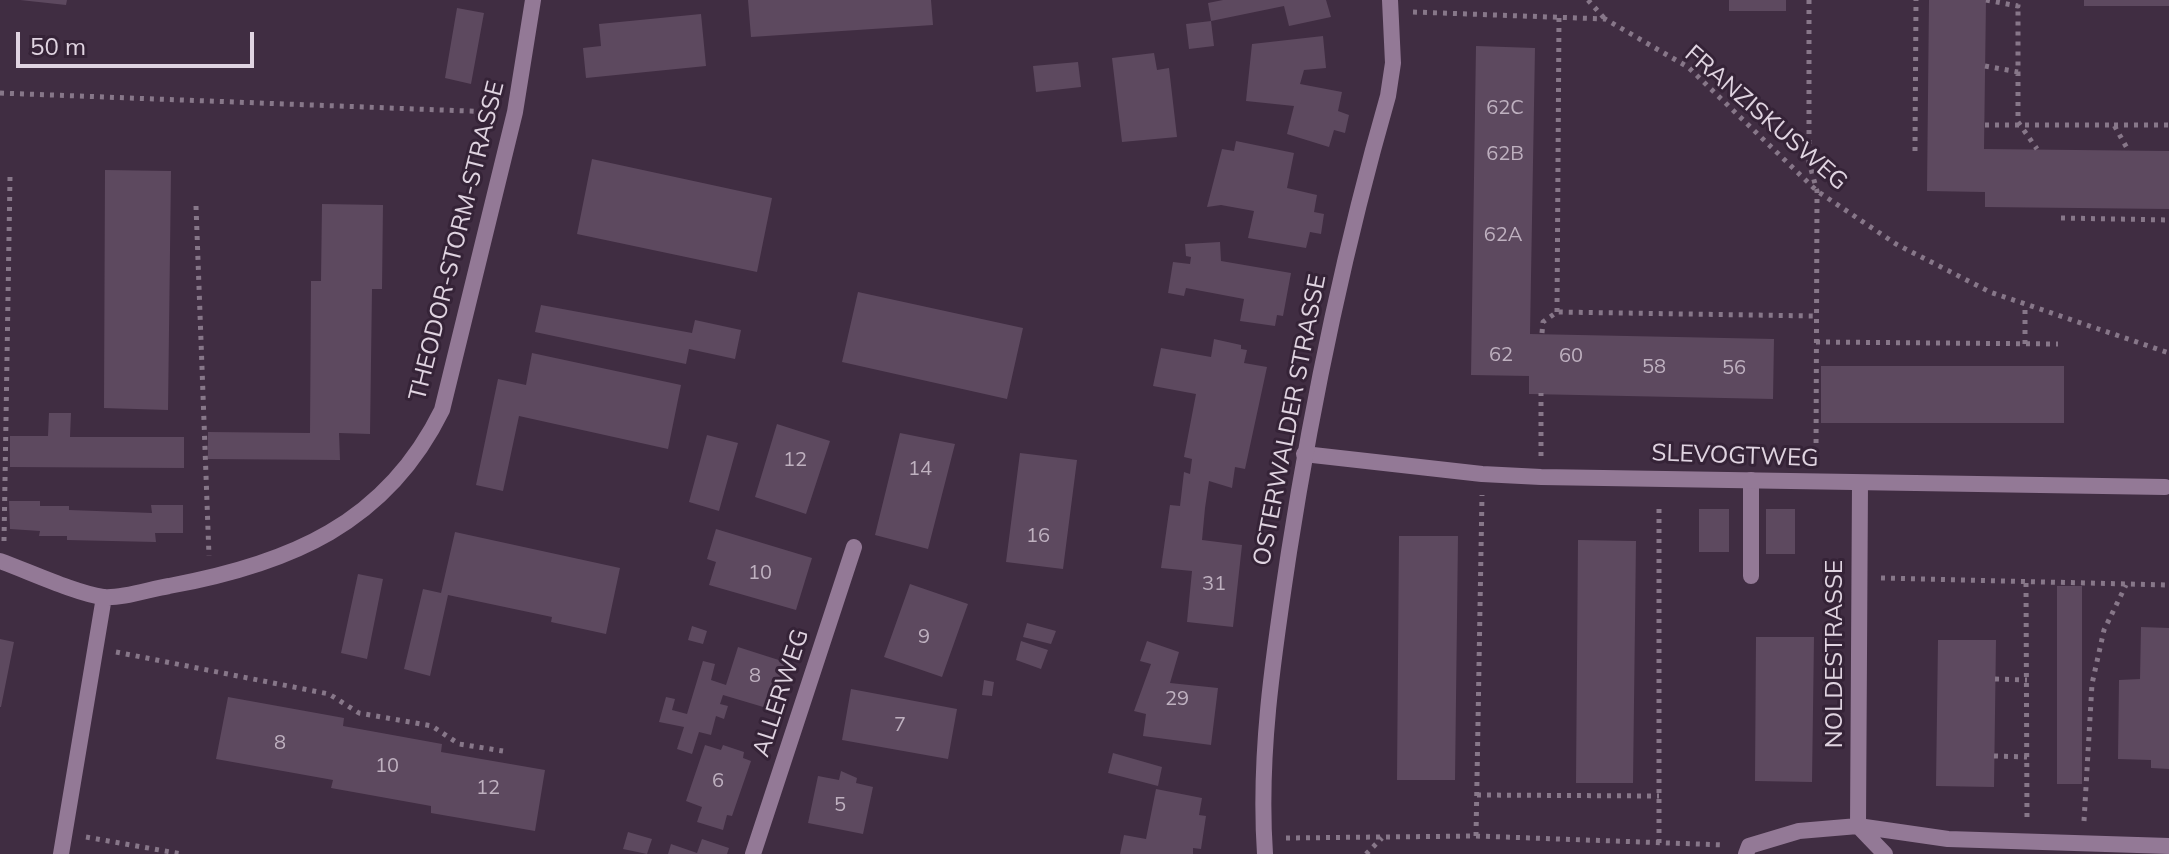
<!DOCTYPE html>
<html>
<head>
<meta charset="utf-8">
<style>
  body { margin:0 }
  #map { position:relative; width:2169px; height:854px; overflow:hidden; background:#402d42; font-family:Mulish,sans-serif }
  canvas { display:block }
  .scale { position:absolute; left:16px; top:32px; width:238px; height:36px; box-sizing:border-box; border:4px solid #e0d4e1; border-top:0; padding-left:10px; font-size:24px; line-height:28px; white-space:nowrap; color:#e0d4e1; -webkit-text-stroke:6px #352337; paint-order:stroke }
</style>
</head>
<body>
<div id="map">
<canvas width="2169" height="854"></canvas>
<div class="scale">50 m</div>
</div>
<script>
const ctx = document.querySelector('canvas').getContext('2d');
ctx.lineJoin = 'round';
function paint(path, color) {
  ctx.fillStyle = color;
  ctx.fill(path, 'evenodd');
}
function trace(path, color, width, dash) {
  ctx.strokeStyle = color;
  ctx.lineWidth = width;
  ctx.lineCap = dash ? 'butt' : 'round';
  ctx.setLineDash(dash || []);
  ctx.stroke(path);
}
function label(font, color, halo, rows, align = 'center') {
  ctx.font = font + ' Mulish,sans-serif';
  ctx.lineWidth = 6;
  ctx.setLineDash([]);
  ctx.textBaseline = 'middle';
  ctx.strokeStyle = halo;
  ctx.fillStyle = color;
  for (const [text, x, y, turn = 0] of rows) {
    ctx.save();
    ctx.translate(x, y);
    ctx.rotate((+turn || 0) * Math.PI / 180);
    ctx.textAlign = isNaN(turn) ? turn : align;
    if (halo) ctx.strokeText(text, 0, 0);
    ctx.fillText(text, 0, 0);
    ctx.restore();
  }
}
paint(new Path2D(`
  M20,0H67L66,5Z
  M748,0H931L933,25L751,37Z
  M1223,0H1326L1331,17L1289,26L1284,6L1211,21L1208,3Z
  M1729,0H1786V11H1729Z
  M1929,0H1986L1984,149L2169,151V209L1985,207V192L1927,191Z
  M2084,0H2169V6H2084Z
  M457,8L484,13L471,84L445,78Z
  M701,14L706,66L586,78L583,48L601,46L599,24Z
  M1211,21L1214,46L1189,49L1186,24Z
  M1323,36L1326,68L1304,70L1300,84L1342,92L1338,111L1349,115L1345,133L1334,130L1329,147L1287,134L1294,106L1246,101L1252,44Z
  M1476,46L1535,48L1530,334L1774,339L1773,399L1529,394V376L1471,375Z
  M1154,53L1157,70L1169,68L1177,137L1122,142L1112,58Z
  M1078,62L1081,87L1036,92L1033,66Z
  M1236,141L1294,153L1287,188L1317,195L1314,212L1324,214L1321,234L1310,232L1306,248L1248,238L1254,211L1221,205L1207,207L1222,149L1234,151Z
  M592,159L772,198L757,272L577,234Z
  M105,170L171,171L168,410L104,408Z
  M322,204L383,205L382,289H372L370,434L339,433L340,460L208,459V432L310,433L311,281H321Z
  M1220,242L1221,261L1291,273L1283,316L1277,315L1275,326L1240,321L1244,299L1186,288L1184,296L1168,293L1173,262L1190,264L1191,257L1186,256L1185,244Z
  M858,292L1023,328L1007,399L842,362Z
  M541,305L692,333L695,320L741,330L735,359L689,349L686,364L535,332Z
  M1214,339L1241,345V349L1247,350L1244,363L1267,367L1245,469L1235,467L1232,488L1209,481L1205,508L1202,540L1242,545L1233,627L1187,622L1192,571L1161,568L1170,505L1180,506L1184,472L1190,474L1192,459L1184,457L1196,394L1153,386L1161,348L1211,357Z
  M532,353L681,385L668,449L519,416L503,491L476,485L498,379L526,385Z
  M1821,366H2064V423H1821Z
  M49,413H71L70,437H184V468L10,467V436H48Z
  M777,424L830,441L806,514L755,497Z
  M900,433L955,444L928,549L875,535Z
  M707,435L738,443L719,511L689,502Z
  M1020,453L1077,460L1063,569L1006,562Z
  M9,501H40V506H69V510L152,513L151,505H183V533H155L156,542L67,540V536H39L40,531L10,529Z
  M1699,509H1729V552H1699Z
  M1766,509H1795V554H1766Z
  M716,529L812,558L796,610L709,585L716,562L707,559Z
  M455,532L620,568L606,634L551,622L552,617L448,595L430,676L404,669L423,589L441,593Z
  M1399,536H1458L1455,780H1397Z
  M1578,540L1636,541L1633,783H1576Z
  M358,574L383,579L367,659L341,653Z
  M910,584L968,604L942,677L884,657Z
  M2057,586H2082V784H2057Z
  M1027,623L1056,631L1051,644L1023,637Z
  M692,626L707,631L703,644L688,640Z
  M2141,627L2169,628V769L2151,768V760L2118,759L2119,680L2140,679Z
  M1756,637H1814L1812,782L1755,781Z
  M0,639L14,642L1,707H0Z
  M1938,640H1996L1994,787L1936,786Z
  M1021,641L1048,650L1041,669L1016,660Z
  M1147,641L1179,652L1170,683L1218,688L1211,745L1143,736L1146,714L1134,711L1151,664L1140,661Z
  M738,647L785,662L770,709L723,695L720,704L728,706L724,719L716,716L711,735L699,732L692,754L677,749L684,727L659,722L666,697L675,699L672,710L687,714L703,661L715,664L711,680L726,685Z
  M984,680L994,682L992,696L982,695Z
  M851,689L957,709L948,759L842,740Z
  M228,697L344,718L343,726L442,744L441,752L545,770L535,831L431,813V806L331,788L333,780L216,759Z
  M705,745L721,750L723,745L744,752L743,758L751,761L732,816L727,815L723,830L697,822L702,807L686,801Z
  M1113,753L1162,767L1158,786L1108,773Z
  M841,771L857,778L856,783L873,787L863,834L808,823L818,776L839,780Z
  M1156,789L1202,798L1199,815L1206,816L1201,849L1193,848V854H1120L1124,835L1146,839Z
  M628,832L652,839L647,854L623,849Z
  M702,839L729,848L727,854H668L671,844L697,853Z`), '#5d495f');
trace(new Path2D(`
  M1588,0L1604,18
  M1809,0V162L1817,191L1816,458
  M1986,0L2018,6V0
  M1413,12L1605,19L1688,67L1817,191L1896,244L1990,292L2169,353
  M1985,66L2018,72V6
  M2018,72V122L2037,149
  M0,93L494,112
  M1985,125H2114L2128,150
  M2114,125H2169
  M1915,151L1916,0
  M196,206L209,556
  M2061,218L2169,220
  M1557,312L1559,16
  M1542,333L1543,322L1557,312L1816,316
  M1816,342L2058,344
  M2025,344V304
  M1541,456V393
  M4,541L10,177
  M1881,578L2169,585
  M2026,583L2027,820
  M116,652L329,694L359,713L432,726L459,744L503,751
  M1995,679L2027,680
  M1994,756L2027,757
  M1477,795L1659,796
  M2084,821L2092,684L2104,630L2126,585
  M1476,836L1482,495
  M86,837L182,854
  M1286,838L1476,836L1724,845
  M1659,843V503
  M1366,854L1382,838`), '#877789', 5, [4, 6]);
trace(new Path2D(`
  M1751,576V480`), '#937996', 16);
trace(new Path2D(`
  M1304,454L1482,474L1541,477L2165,487
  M1860,483L1858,826L1885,854
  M0,561C28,571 75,593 103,597C122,599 150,589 169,586C289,564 386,524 442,410L515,112L533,0
  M61,854L104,597
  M753,854L854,547
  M1746,854L1749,846L1799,831L1858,826L1948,839L2169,846`), '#937996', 16);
trace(new Path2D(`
  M1265,854C1258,753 1274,652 1289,552C1313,398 1345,246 1388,96L1393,63L1390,0`), '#937996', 16);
label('20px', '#bfb1c0', null, [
  ["62C",1505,108],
  ["62B",1505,154],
  ["62A",1503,235],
  ["62",1501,355],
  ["60",1571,356],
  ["58",1654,367],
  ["56",1734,368],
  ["12",795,460],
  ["14",920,469],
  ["16",1038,536],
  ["10",760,573],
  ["31",1214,584],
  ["9",924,637],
  ["8",755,676],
  ["29",1177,699],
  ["7",900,725],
  ["8",280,743],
  ["10",387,766],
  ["6",718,781],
  ["12",488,788],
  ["5",840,805]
]);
label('24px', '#e0d4e1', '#352337', [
  ["FRANZISKUSWEG",1766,118,41],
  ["THEODOR-STORM-STRASSE",457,241,-76],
  ["OSTERWALDER STRASSE",1290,420,-79],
  ["SLEVOGTWEG",1735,456,2],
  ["NOLDESTRASSE",1835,654,-90],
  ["ALLERWEG",781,693,-72]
]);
</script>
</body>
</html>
